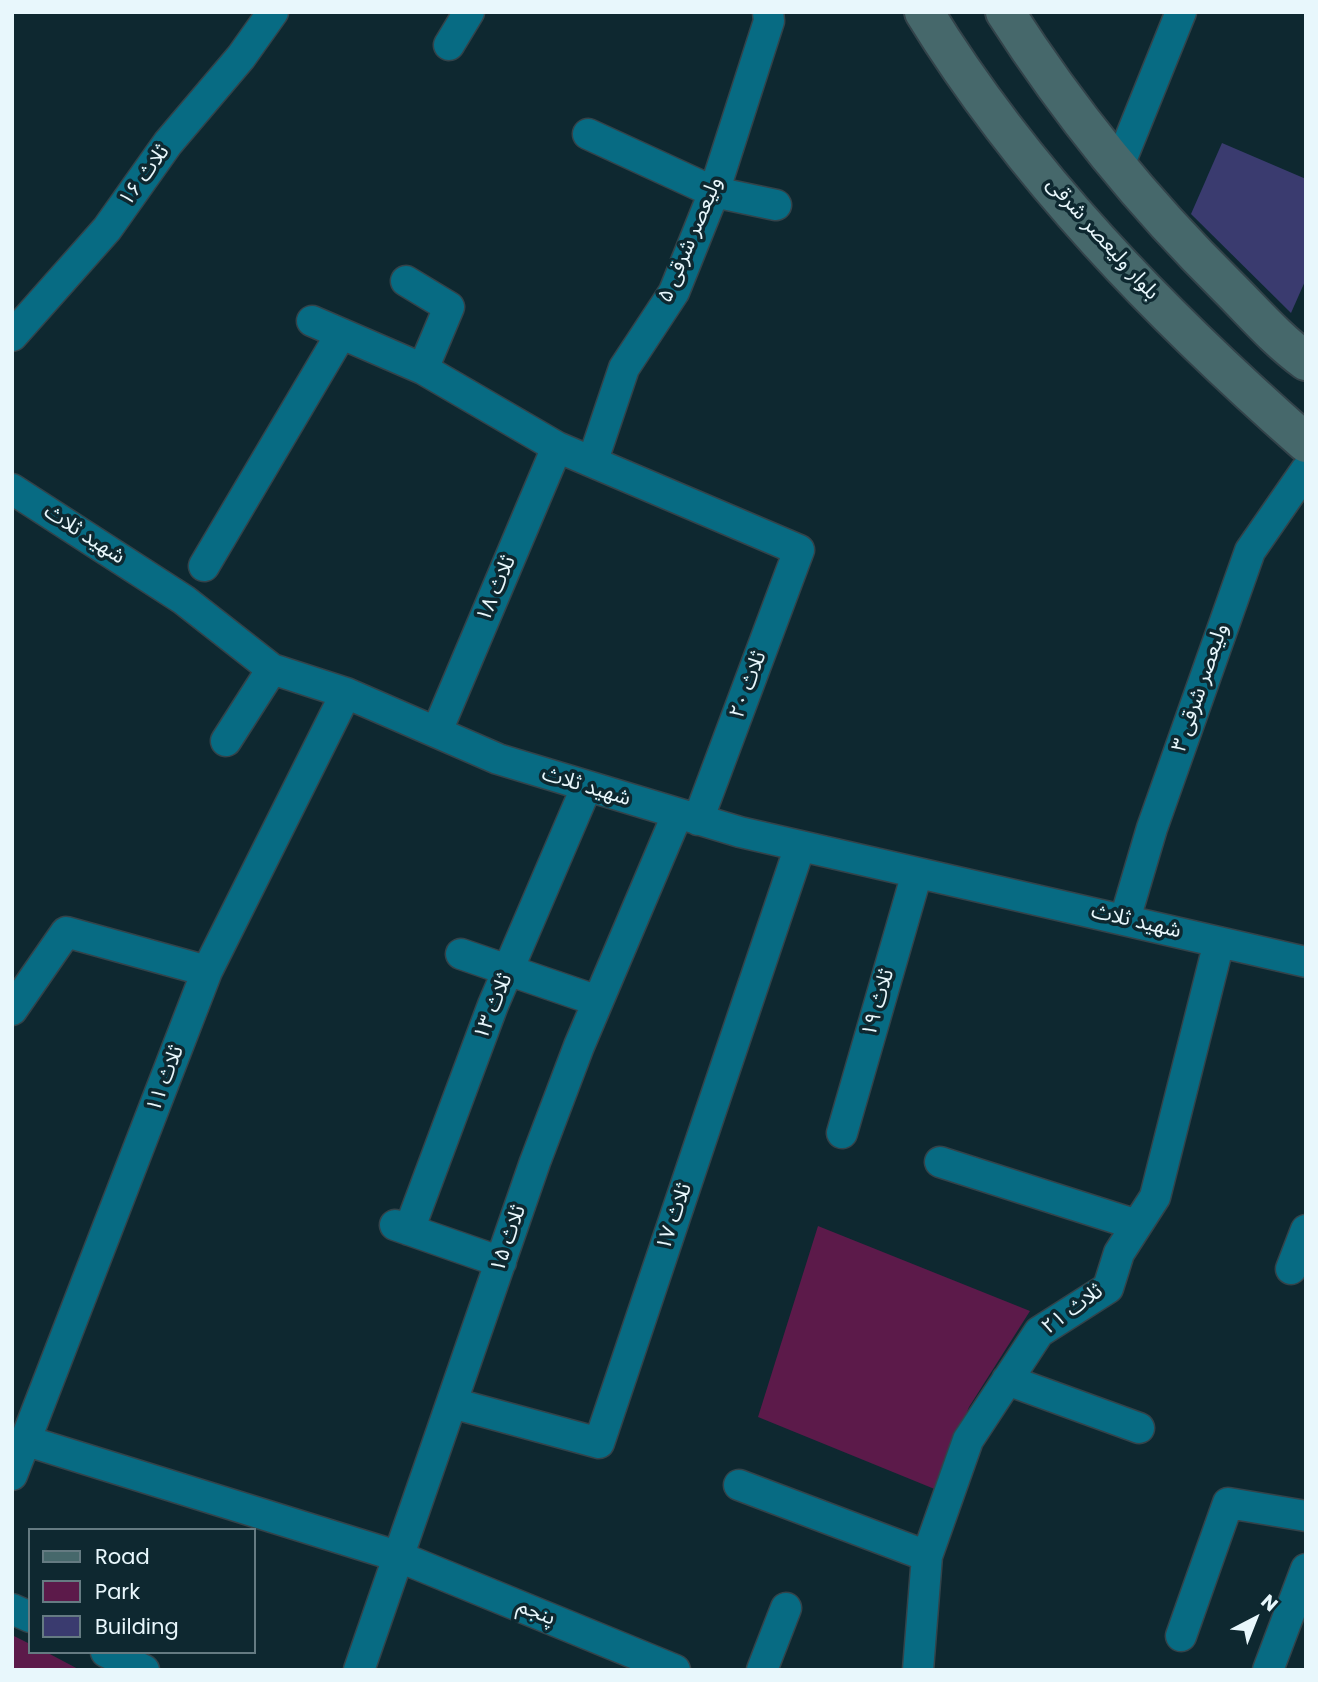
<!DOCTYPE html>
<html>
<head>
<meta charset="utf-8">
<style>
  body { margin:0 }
  #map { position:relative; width:1318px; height:1682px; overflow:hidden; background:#0e2830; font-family:Poppins,sans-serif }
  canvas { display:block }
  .frame { position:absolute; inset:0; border:14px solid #e8f7fc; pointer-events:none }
  .legend { position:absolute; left:28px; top:1528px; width:228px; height:126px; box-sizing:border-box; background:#0e2830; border:2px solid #657b82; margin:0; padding:9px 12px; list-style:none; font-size:21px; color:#e8f7fc }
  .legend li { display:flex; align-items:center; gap:14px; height:35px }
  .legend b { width:35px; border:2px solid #657b82 }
  .north { position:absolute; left:1220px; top:1584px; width:70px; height:70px; -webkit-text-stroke:5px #0e2830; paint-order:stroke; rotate:42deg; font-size:19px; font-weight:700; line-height:28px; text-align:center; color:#e8f7fc }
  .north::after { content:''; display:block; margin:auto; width:24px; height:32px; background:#e8f7fc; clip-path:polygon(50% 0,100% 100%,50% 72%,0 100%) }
</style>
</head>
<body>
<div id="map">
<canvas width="1318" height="1682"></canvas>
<div class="frame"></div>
<ul class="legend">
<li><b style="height:9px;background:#46686b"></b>Road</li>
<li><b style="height:19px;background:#5c1a4a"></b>Park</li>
<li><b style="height:19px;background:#3a3b6f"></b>Building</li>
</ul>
<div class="north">N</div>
</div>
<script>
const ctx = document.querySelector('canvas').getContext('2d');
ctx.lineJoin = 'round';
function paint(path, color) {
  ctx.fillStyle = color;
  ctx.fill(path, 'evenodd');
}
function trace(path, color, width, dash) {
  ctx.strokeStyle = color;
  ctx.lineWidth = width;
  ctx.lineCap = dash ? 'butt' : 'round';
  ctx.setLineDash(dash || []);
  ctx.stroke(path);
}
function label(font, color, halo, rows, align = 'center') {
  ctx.font = font + ' Poppins,"Noto Sans Arabic",sans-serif';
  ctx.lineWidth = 7;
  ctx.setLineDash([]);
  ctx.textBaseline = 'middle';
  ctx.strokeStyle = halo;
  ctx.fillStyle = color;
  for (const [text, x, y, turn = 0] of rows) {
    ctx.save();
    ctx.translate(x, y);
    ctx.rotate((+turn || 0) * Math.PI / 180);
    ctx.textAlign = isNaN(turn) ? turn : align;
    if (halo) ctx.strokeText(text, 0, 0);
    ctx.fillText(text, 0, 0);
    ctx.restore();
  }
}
paint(new Path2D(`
  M818,1226L1030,1311L969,1407L937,1490L758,1417Z
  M12,1635L30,1644V1652H46L80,1670H12Z`), '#5c1a4a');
paint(new Path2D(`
  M1222,143L1306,179V279L1291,313L1191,214Z`), '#3a3b6f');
const street = new Path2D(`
  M449,45L469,12
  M588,134L714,192L776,205
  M1118,168L1181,12
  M406,281L449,307L423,369
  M312,321L423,369L557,447L799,550L698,820
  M12,336L107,229L168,143L241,57L273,12
  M593,460L624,368L674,292L714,192L769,21L768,12
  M12,489L184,600L272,669L346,693L498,759L740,832L1306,962
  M204,566L341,334
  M437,731L557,447
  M226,741L272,669
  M1125,919L1152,828L1250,551L1306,470
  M461,954L598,1001
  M12,1010L66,932L207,971
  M842,1133L917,873
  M940,1162L1137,1225
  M395,1225L501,1262
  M409,1230L493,1005L586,788
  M1291,1269L1306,1230
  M1007,1380L1139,1428
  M452,1403L599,1443L800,846
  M27,1441L397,1556L675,1670
  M12,1475L207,971L346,693
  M739,1485L927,1556
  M12,1609L30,1617
  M1181,1636L1228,1503L1306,1516
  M106,1652L144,1670
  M359,1670L535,1162L579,1046L677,815
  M762,1670L786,1608
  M918,1670L927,1556L968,1440L1039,1332L1108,1288L1119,1253L1155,1197L1219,942
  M1268,1670L1306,1569`);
const secondary = new Path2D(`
  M924,12C1024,175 1163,317 1306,443
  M1005,12C1069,112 1144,204 1229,288C1254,313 1277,340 1306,361`);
trace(street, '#33434a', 33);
trace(secondary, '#33434a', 42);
trace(street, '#076b83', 30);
trace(secondary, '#46686b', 38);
label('21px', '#e8f7fc', '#0e2830', [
  ["ثلاث ۱۶",145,176,-54],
  ["بلوار ولیعصر شرقی",1102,239,48],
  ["ولیعصر شرقی ۵",691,240,-67],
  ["شهید ثلاث",84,535,33],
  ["ثلاث ۱۸",497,589,-67],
  ["ثلاث ۲۰",749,685,-70],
  ["ولیعصر شرقی ۳",1201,688,-71],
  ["شهید ثلاث",586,787,17],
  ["شهید ثلاث",1136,922,13],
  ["ثلاث ۱۹",879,1003,-74],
  ["ثلاث ۱۳",494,1007,-68],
  ["ثلاث ۱۱",166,1079,-69],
  ["ثلاث ۱۷",675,1217,-71],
  ["ثلاث ۱۵",509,1239,-71],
  ["ثلاث ۲۱",1073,1310,-36],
  ["پنجم",536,1613,22]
]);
</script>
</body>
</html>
